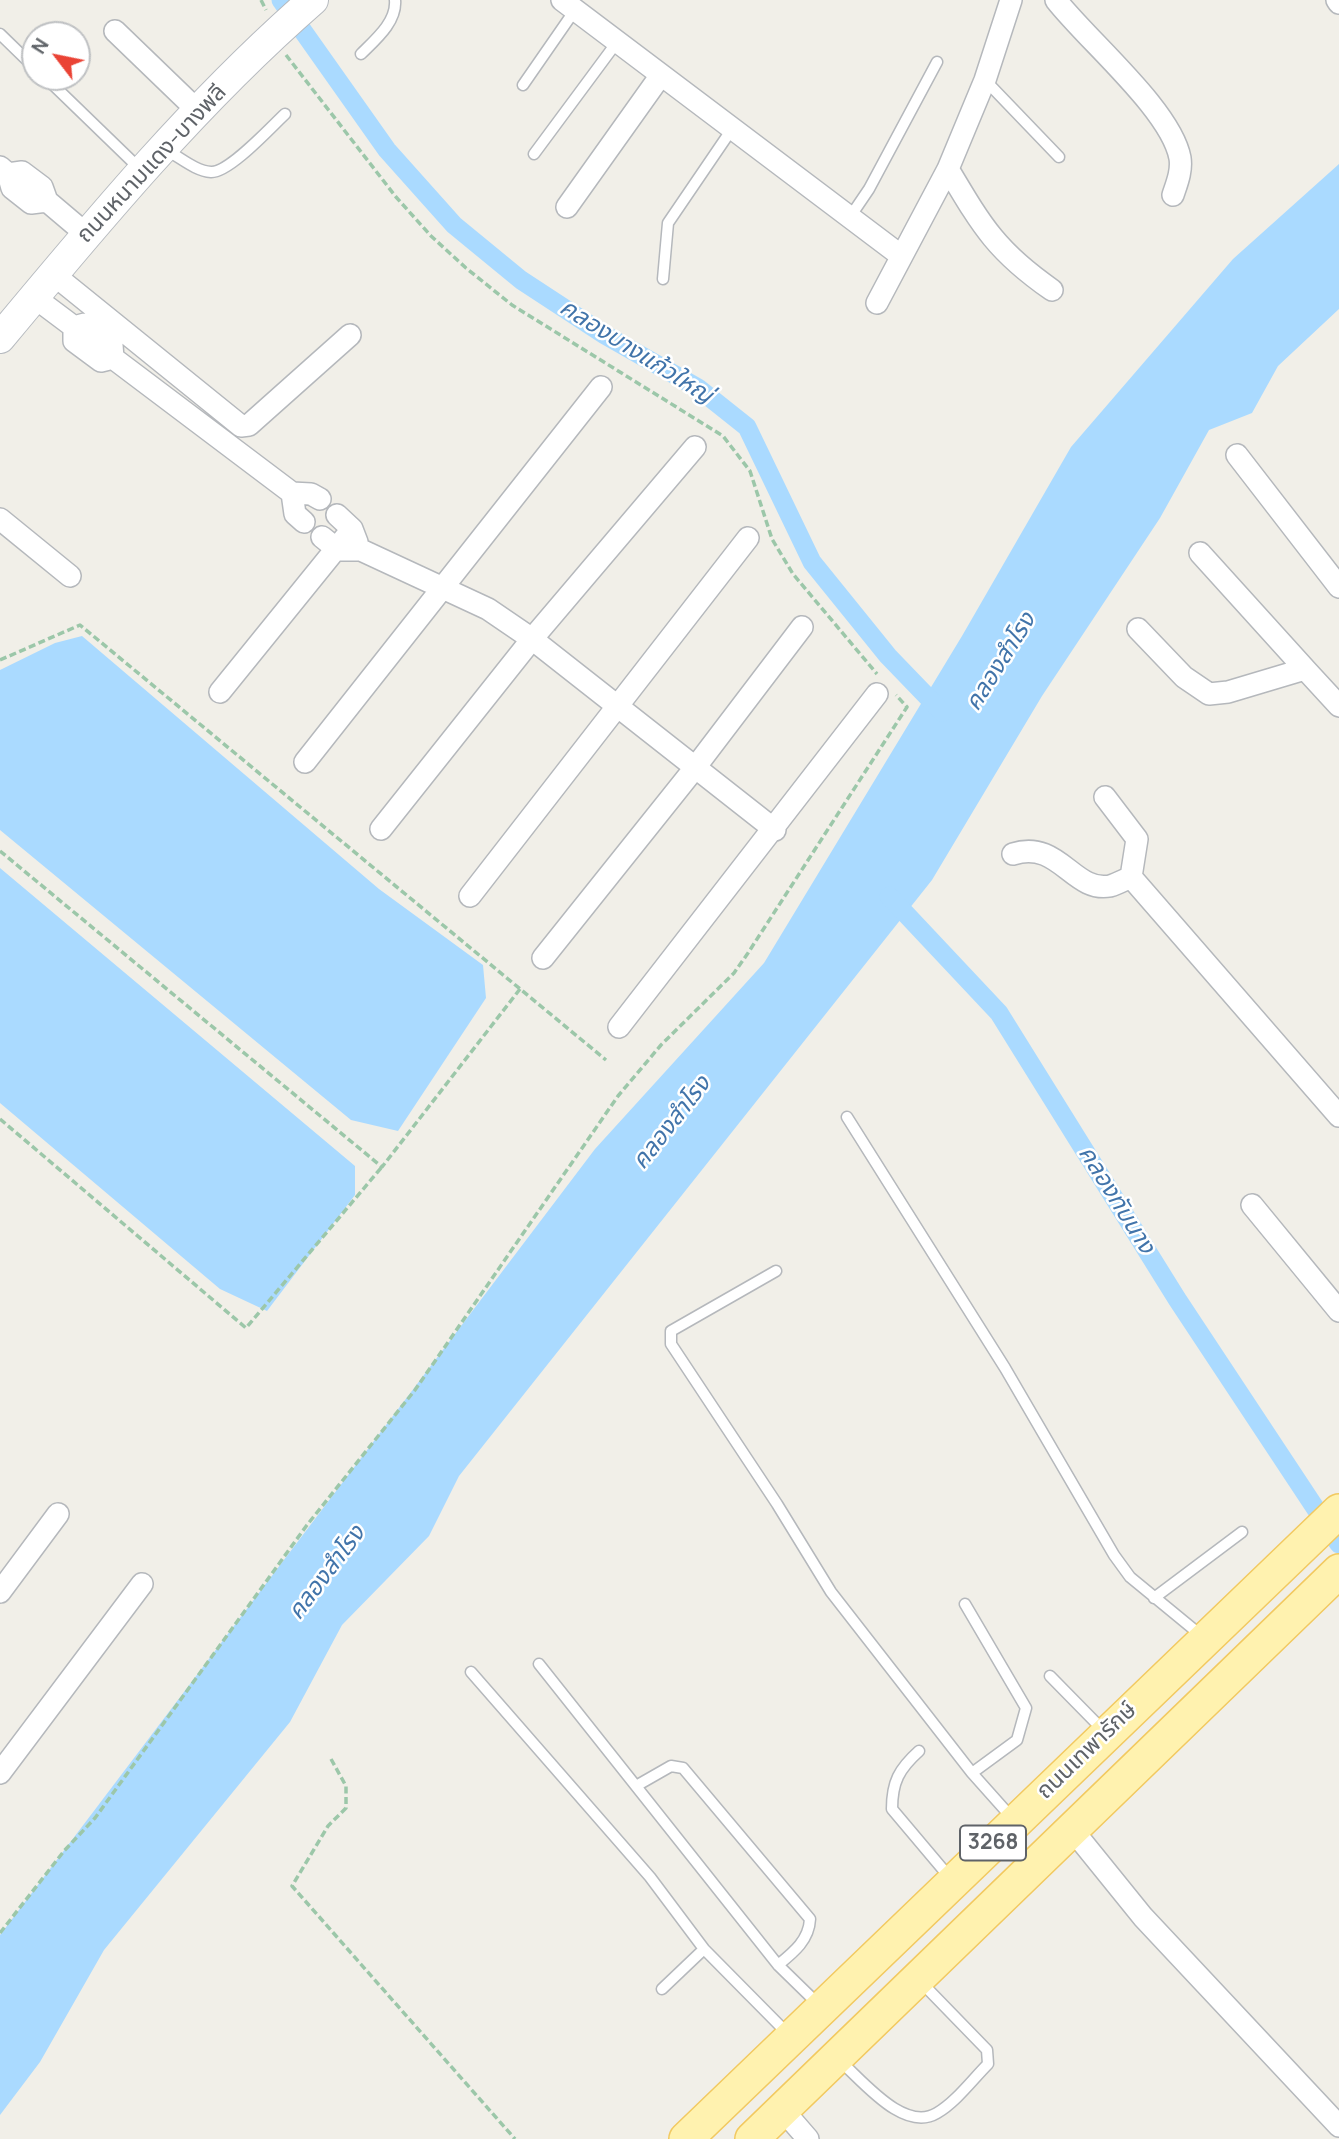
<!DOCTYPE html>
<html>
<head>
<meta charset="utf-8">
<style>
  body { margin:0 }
  #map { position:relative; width:1339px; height:2139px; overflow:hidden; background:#f1efe8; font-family:Manrope,sans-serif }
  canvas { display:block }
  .north { position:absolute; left:21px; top:21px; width:70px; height:70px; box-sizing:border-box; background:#fff; border:2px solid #bfc1c3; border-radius:50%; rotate:302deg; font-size:19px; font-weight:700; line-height:28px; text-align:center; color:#5f6368 }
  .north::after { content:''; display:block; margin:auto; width:24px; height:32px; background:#ea4335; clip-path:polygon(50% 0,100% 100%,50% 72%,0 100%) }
</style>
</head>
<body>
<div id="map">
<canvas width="1339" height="2139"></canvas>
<div class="north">N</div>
</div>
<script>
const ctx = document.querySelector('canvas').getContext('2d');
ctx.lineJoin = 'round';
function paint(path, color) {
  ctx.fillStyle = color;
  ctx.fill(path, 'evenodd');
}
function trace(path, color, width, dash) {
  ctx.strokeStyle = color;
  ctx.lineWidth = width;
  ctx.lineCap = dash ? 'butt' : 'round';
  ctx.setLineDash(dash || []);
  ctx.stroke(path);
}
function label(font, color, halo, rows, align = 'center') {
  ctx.font = font + ' Manrope,"Noto Sans Thai",sans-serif';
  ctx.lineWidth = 5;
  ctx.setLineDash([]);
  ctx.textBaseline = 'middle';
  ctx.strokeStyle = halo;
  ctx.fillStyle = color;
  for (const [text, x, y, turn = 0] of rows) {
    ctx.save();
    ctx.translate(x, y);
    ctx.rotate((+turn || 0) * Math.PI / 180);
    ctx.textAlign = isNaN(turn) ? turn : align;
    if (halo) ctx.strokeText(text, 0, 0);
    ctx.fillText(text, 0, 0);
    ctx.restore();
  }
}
paint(new Path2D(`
  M1339,164V309L1278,366L1252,413L1209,430L1160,518L1042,696L932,880L459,1476L429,1536L342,1625L290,1722L104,1950L40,2062L0,2115V1935L595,1149L764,963L962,636L1071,447L1233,259Z
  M82,636L379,889L483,965L486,998L398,1131L351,1120L0,830V670L55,643Z
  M0,868L355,1166V1195L267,1311L220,1289L0,1103Z`), '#aadaff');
trace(new Path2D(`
  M281,0L387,150L454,225L521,280L605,335L698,388L747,427L812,562L888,656L942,712
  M889,896L999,1013L1177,1299L1339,1544`), '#aadaff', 19);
const service = new Path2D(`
  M0,34L35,68
  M361,54C375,40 397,22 395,0
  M45,77L140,169
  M985,80L1059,157
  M523,85L575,10
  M166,150C180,157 195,171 211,172C229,173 271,127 285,114
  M534,154L617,42
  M850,217L869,189L937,62
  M663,279L668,223L732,129
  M847,1117L1005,1368L1114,1555L1130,1577L1203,1637
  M776,1271L671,1331V1344L777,1504L831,1592L972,1773L1013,1819
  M1154,1598L1242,1532
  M965,1604L1026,1708L1017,1740L972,1773
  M539,1664L778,1965L819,2005
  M471,1672L650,1877L704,1949L790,2036
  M1050,1676L1104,1731
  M919,1751C899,1769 892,1782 892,1809L951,1879
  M636,1786L671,1766L683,1768L810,1919C809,1940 794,1952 778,1965
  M662,1989L704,1949
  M840,2061C863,2081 904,2133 937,2113C956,2102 973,2079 988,2064L987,2050L919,1980`);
const minor = new Path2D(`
  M562,0L900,255
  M1056,0C1088,41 1171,110 1180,158C1182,171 1177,183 1173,195
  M1337,0L1339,3
  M115,31L199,112
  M0,167L8,174L12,188L31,203L47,201
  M948,169C982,226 996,251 1052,290
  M8,174L22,172L42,187L47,201L86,234
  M567,207L661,75
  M53,274L241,426L249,425L350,335
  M34,297L74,327L85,324L112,345L113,358
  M877,303L948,169L985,80L1011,0
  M74,327V341L101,361L113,358
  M113,358L292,493L311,494L320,499
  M1237,455L1339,587
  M292,493L295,514L304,522
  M337,515L352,529L357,542
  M0,519L70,576
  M322,537L338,550H361L488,609L532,639L775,830
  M1200,553L1305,669
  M1138,629L1184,677L1209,694L1228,692L1305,669L1339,706
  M220,692L352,529
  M305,762L601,387
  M1105,797L1137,839L1131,877L1339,1116
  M381,829L532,639L695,447
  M1013,854C1059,839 1073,893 1110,886C1117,884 1124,880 1131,877
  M470,896L748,538
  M543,958L694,769L802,627
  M619,1027L877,694
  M1252,1205L1339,1311
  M0,1592L58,1514
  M0,1773L142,1584
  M1071,1828L1143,1917L1339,2126
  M782,2109L808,2139`);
const secondary = new Path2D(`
  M0,338C98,220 197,101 313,0`);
const primary = new Path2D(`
  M686,2139L1339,1511
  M752,2139L1339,1571`);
trace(service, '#b5b8bc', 13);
trace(minor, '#b5b8bc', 24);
trace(secondary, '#b6babf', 32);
trace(primary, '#f2c960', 36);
trace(new Path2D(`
  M261,0L266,10
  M286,55L396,197L431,236L466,268L512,305L723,436L750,471L772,539L793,574L877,674
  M0,660L80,625L606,1060
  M0,851L382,1167L520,989
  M0,1119L246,1328L381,1168
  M331,1759L346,1786V1808L328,1826L292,1886L515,2139
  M0,1933L64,1851L95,1818L307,1525L415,1390L618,1096L661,1045L734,973L748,953L907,707L896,695`), '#9cc7a9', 3.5, [7, 3.5]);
trace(service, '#fff', 10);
trace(minor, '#fff', 21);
trace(secondary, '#fff', 30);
trace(primary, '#fff2af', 33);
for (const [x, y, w] of [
  [993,1843,66]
]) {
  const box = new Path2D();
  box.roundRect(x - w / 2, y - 17.5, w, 35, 5);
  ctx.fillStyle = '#fff';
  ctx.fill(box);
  trace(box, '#5f6368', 2);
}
label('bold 21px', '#5f6368', null, [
  ["3268",993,1843]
]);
label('23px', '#5f6368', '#fff', [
  ["ถนนหนามแดง-บางพลี",152,164,-47],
  ["ถนนเทพารักษ์",1087,1751,-44]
]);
label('italic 24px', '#4174aa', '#fff', [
  ["คลองบางแก้วใหญ่",636,352,32],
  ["คลองสำโรง",1001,662,-58],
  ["คลองสำโรง",672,1123,-52],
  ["คลองทับนาง",1116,1200,58],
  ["คลองสำโรง",327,1573,-53]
]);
</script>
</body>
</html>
